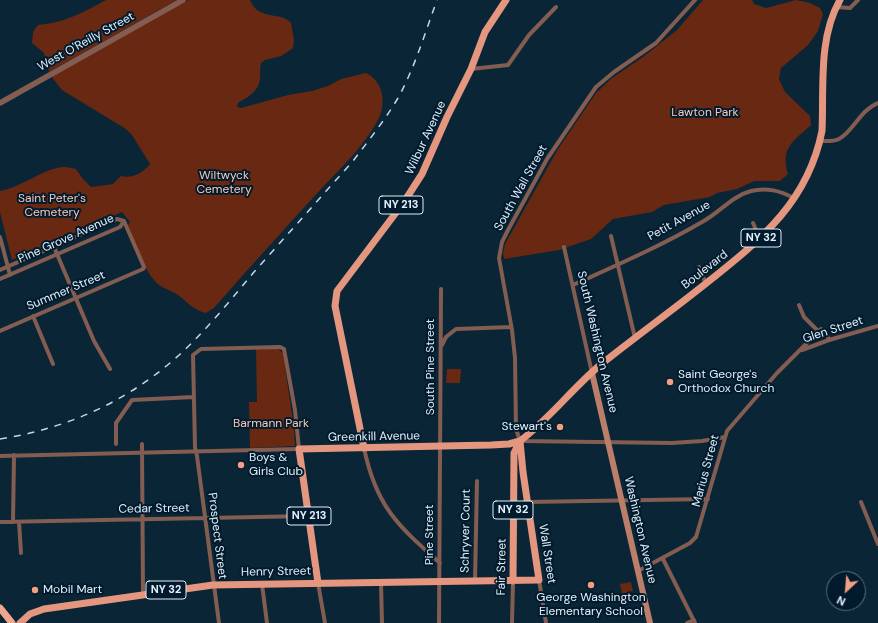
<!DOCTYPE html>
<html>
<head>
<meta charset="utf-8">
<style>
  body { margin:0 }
  #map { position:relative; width:878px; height:623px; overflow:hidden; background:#0a2536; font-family:"DM Sans",sans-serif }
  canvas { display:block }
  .north { position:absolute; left:826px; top:571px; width:40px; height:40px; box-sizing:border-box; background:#021b2c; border:1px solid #5b707f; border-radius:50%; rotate:206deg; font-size:11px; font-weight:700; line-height:16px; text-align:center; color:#e0effb }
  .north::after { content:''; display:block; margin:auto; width:14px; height:18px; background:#f39f84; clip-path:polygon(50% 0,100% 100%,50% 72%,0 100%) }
</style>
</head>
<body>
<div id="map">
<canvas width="878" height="623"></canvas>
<div class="north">N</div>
</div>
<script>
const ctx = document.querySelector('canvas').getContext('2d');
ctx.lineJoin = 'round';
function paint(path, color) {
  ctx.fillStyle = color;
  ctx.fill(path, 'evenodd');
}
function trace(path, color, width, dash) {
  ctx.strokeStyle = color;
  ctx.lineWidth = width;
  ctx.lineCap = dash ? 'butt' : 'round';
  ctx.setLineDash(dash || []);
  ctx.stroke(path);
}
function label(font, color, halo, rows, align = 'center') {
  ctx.font = font + ' "DM Sans",sans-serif';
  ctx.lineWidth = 4;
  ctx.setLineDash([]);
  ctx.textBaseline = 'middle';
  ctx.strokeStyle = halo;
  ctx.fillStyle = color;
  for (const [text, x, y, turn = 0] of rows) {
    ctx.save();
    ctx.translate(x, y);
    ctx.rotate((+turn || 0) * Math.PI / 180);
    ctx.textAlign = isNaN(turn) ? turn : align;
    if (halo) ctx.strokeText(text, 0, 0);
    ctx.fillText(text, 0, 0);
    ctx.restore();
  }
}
paint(new Path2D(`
  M106,0H177L49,72L44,53L32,43L33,32L38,25C64,23 84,12 106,0Z
  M188,0H250C258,21 281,11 291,23L294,40L293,48L281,56L265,60L261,63C260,68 260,72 260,77C260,91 248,97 238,103L237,107L241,108L288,95L312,91L328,86L341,79L366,73C383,81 387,103 378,120C364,146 342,167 322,188C286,227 249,268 214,308L206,313C195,311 187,302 178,295C172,291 165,289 159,285C143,271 136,245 128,225L130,222L122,212L12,260L0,212V191C20,188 46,167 64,167C68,167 73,168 76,169L83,179L91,187L113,184L121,176C132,179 143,173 150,164L132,135L126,129L62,90L51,76Z
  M703,0H752L754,4L766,8L796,0L810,3L820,8L823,14L818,31L808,45L781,68L779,79L785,92L810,116L811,125C794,141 780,147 788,174L780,181H754L737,189L717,193L710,197L664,205L652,212L613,219L591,239L559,250L504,259L503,253L505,244L558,149L596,93L612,78L643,57L677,30Z
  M256,349H278L283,353L294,428L295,446L250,448L249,402H257Z
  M447,369H461L460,383H446Z
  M631,582L633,591L622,594L620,584Z`), '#682812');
trace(new Path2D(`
  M695,0L656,43L614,72L596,87L547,159L508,230L502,242L499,258L512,330L515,358L516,429L520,441L672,443L702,441L725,437
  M836,7L850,8L858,0
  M471,69L508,65L529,35L556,7
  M820,141C826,141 833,142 839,139C853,132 860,110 878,103
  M753,223L760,239
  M611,236L635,338
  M0,237L10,275
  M54,247L94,341L110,369
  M564,247L592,373
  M699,267L706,284
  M0,270L117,219L124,221
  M0,279L120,227L124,221
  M573,285C617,265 661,246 702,222C719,213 732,196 751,191C767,187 780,191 794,198
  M799,305L804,317L818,331
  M33,316L53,364
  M0,331L143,269L144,267L124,221
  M442,345L446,337L456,329L511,327
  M802,350L829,340L878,326
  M116,444V423L132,400L194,397
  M142,444L143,593
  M364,448C376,506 397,525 440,563
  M0,456C100,453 200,452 299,449L295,410L284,349L280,347L201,349L193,355L195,447L197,456L219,623
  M527,502L708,499
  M861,502L878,544
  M0,522L309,516
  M13,522L14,455
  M19,522L21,553
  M663,559L695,623
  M638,571L690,543L696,537L727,431L777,373L821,329L827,335L829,340
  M539,580L546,623
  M475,581L477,481
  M381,582L382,623
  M318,583L325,623
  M262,584L267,623
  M439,623L441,289
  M512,623L513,581
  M687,623L694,620`), '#835d51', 4);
trace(new Path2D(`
  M0,103L183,0`), '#835d51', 5.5);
trace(new Path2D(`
  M592,373L650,623`), '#ba7e6a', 6);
trace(new Path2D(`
  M364,448L335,306L337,291L404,202L422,174L447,117L471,69L485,32L506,0
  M513,581L514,453L520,441C549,419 571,390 599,366C635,337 673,310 709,281C763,238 808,201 822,131C824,88 818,38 840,0
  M318,583L299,449L491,445L509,444L520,441
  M20,623L30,614L44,609L213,585L539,580L523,472L520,441`), '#e4977e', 7);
trace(new Path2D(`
  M0,608L12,623`), '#f2a68d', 7);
trace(new Path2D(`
  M0,439C63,429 120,405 170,363C201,337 228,303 254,272C287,235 320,198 353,161C369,140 385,120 398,98C415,67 425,33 437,0`), '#c6d7e3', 1.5, [7, 7]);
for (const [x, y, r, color] of [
  [670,382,4,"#f39f84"],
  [560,427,4,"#f39f84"],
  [241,465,4,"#f39f84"],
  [591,585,4,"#f39f84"],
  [35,590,4,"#f39f84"]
]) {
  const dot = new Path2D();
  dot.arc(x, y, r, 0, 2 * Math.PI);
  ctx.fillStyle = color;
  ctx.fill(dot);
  trace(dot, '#021b2c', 1.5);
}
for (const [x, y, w] of [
  [401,205,44],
  [761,238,40],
  [513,510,40],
  [309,516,44],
  [166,590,40]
]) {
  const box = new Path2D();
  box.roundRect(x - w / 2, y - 9, w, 18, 3);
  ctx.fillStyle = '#021b2c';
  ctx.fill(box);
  trace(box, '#e0effb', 1);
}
label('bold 11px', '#e0effb', null, [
  ["NY 213",401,205],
  ["NY 32",761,238],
  ["NY 32",513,510],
  ["NY 213",309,516],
  ["NY 32",166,590]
]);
label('12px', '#e0effb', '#021b2c', [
  ["West O'Reilly Street",86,42,-29],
  ["Wilbur Avenue",426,138,-65],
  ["South Wall Street",521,188,-61],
  ["Petit Avenue",679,221,-29],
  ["Pine Grove Avenue",66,239,-24],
  ["Boulevard",705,270,-38],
  ["Summer Street",66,291,-23],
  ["Glen Street",833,330,-18],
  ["South Washington Avenue",597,342,77],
  ["South Pine Street",431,367,-90],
  ["Greenkill Avenue",374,437,-1],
  ["Marius Street",706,471,-75],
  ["Cedar Street",154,509,-1],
  ["Washington Avenue",640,530,77],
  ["Schryver Court",466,531,-89],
  ["Pine Street",430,535,-90],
  ["Prospect Street",217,536,83],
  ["Wall Street",547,554,81],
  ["Fair Street",502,567,-89],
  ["Henry Street",276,572,-1]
]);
label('12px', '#f8c8b9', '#021b2c', [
  ["Lawton Park",705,113],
  ["Wiltwyck",224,176],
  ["Cemetery",224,190],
  ["Saint Peter's",52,199],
  ["Cemetery",52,213],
  ["Barmann Park",271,424]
]);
label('12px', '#e0effb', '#021b2c', [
  ["Saint George's",678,375],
  ["Orthodox Church",678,389],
  ["Stewart's",552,427,"right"],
  ["Boys &",249,458],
  ["Girls Club",249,472],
  ["Mobil Mart",43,590],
  ["George Washington",591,598,"center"],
  ["Elementary School",591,612,"center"]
], 'left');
</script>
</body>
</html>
